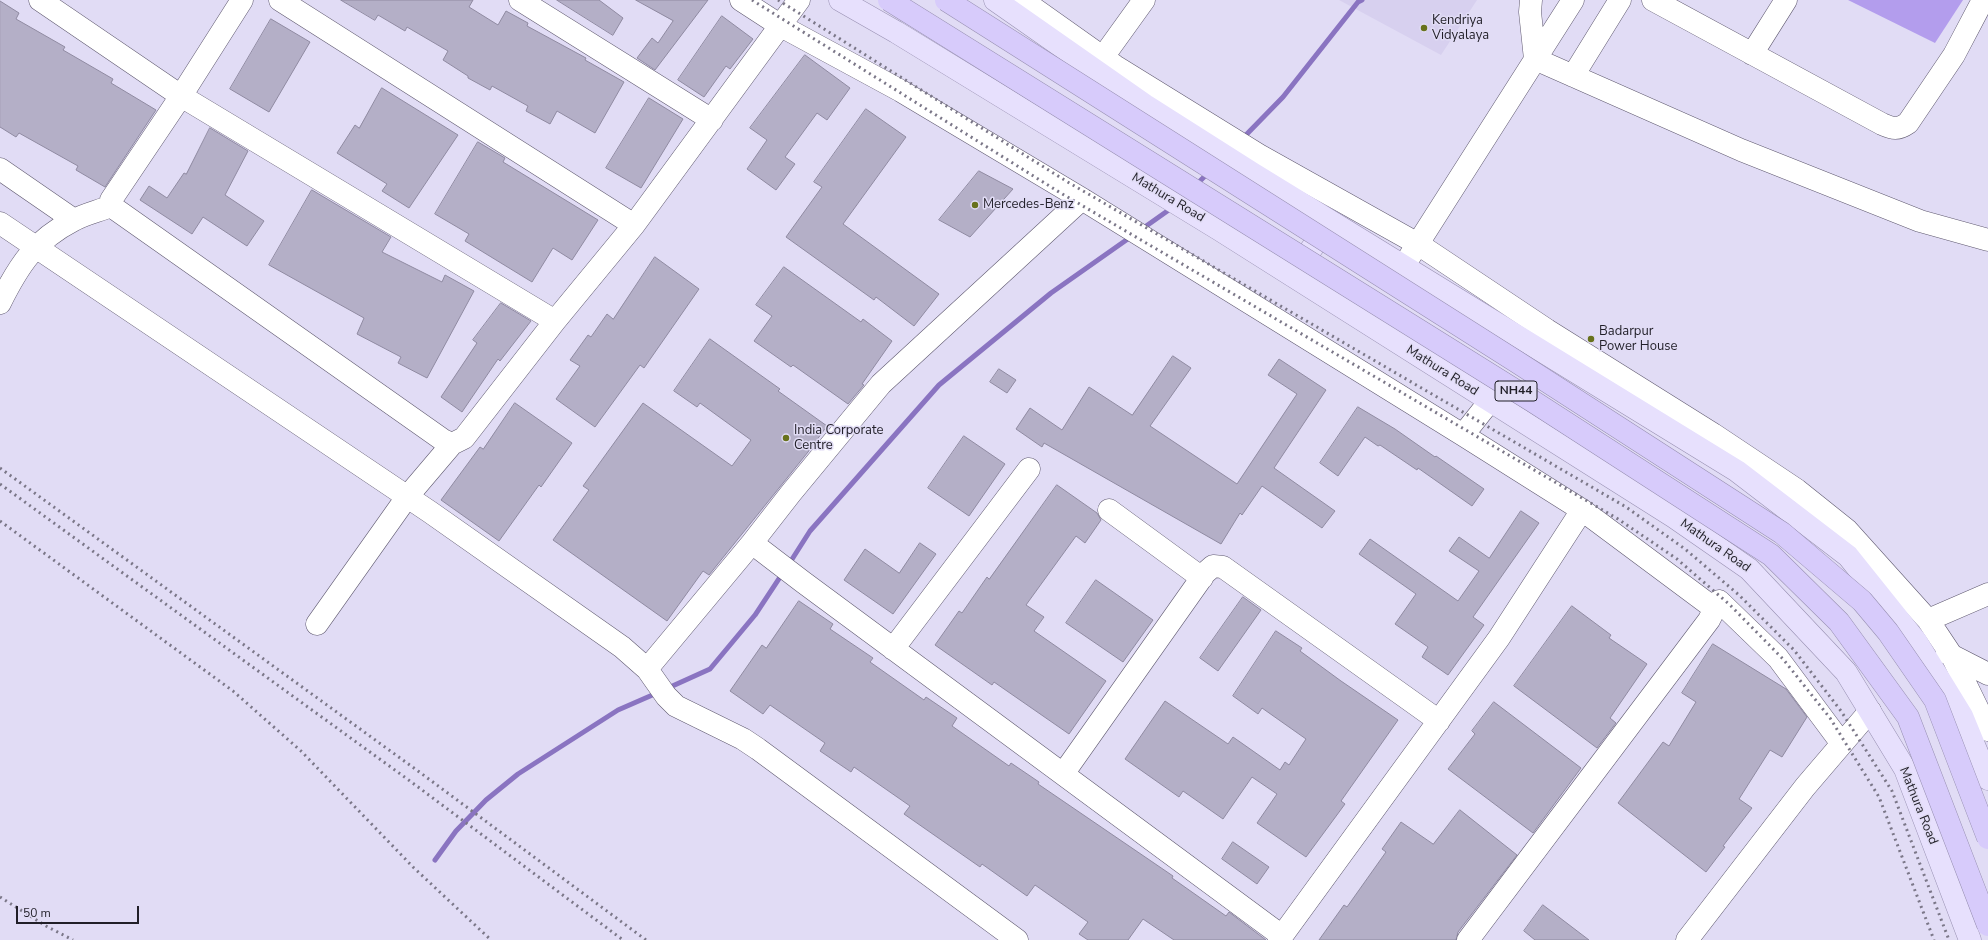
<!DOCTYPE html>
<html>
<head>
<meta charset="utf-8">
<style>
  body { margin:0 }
  #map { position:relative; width:1988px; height:940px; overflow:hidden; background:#e1dcf5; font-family:"Nunito Sans",sans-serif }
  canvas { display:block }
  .scale { position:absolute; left:16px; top:906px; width:123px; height:18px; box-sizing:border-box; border:2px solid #211f28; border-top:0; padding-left:5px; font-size:12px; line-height:14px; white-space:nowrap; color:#211f28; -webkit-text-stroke:3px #e1dcf5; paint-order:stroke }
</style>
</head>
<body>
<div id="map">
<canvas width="1988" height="940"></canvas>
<div class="scale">50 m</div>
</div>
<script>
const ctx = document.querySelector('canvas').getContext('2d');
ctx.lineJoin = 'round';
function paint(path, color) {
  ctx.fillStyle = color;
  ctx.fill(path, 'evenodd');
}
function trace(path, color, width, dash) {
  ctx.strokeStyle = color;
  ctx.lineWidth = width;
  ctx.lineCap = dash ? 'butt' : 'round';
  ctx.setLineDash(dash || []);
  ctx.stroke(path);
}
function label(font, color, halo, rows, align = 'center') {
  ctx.font = font + ' "Nunito Sans",sans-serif';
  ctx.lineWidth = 3;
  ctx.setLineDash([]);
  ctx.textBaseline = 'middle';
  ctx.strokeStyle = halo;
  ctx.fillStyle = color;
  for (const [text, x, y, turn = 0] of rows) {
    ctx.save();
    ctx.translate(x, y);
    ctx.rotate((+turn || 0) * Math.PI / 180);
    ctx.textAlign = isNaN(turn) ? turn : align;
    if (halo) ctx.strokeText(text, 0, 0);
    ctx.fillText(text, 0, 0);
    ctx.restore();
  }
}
paint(new Path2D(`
  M1339,0H1477L1441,55Z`), '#d7d0ef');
paint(new Path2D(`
  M1848,0H1963L1935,43Z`), '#b39ded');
trace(new Path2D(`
  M1243,138L1283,97L1358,2L1362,0
  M1196,185L1209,172
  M1142,229L1173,207
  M789,564L810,531L939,385L1051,293L1132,236
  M668,688L710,669L755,615L782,574
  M435,860L456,831L486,800L518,774L618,710L657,693`), '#8a74c1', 5);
const building = new Path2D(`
  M341,0H473L469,7L498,25L506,11L528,23L527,26L586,58L585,60L624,82L595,133L557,111L550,124L526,111L528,106L492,86L490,90L468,78V76L443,60L448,51L407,27L405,31L378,15L375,20Z
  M557,0H599L623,18L613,35Z
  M636,0H708L655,70L637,58L652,38L658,43L673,21Z
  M0,1L19,13L16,19L65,47L63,50L113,79L111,83L156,110L105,187L76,170L78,166L19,133L16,137L0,127Z
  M722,16L753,39L730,69L726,66L704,97L678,80Z
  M271,19L310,42L269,112L230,89Z
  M805,55L850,88L827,120L817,113L785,157L795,164L776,190L747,169L767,140L750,128Z
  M382,88L458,135L409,208L382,191L387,184L337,153L355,125L359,128Z
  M649,98L683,119L641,188L606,168Z
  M866,109L906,137L843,224L939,294L914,326L876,297L874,300L786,237L822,187L814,182Z
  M210,128L248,151L225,195L264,221L247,246L203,217L192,234L140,200L149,186L167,198L184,173L186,174Z
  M478,142L505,158L503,162L598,220L572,260L553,248L532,282L465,241L469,234L435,214Z
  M979,171L1013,189L970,237L939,220Z
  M312,190L391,237L382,252L442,282L445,275L474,291L427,378L398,363L401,357L357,334L364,318L269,265Z
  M655,257L699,289L644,368L640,365L595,427L556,399L580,366L570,360L588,335L591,337L607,314L613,319Z
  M784,267L861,322L863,319L892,341L862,384L864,385L848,404L793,365L791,367L754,341L772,316L756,305Z
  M501,303L531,321L500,361L498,359L462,412L441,397L477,343L473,340Z
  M710,339L780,389L778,391L827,426L808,452L709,575L703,571L667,621L553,540L589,490L583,486L643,403L732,466L751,440L700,403L697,407L674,391Z
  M1173,356L1191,368L1150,426L1237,484L1297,394L1268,375L1279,359L1326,390L1274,468L1335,511L1322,528L1262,486L1242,515L1240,513L1221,544L1044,443L1042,447L1016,429L1030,408L1062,430L1089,387L1132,415Z
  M999,369L1016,380L1007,393L990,382Z
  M515,403L572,443L541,487L539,485L499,541L441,500L480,447L483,449Z
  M1358,407L1395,429L1435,457L1436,456L1484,489L1472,506L1418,468L1417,470L1380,445L1378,446L1365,437L1338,476L1320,463Z
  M964,436L1005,464L969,516L928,488Z
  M1057,485L1097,513L1101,520L1085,543L1076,536L1026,605L1044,617L1034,631L1106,681L1069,734L994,682L992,685L935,645L959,611L962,613L987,577L989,579Z
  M1521,511L1539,523L1473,617L1484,625L1448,675L1422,657L1428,647L1395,624L1416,594L1359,554L1370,539L1458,601L1479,571L1449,551L1459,537L1489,558Z
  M920,543L936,554L893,614L844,580L865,549L899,573Z
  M1096,580L1153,620L1123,662L1066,623Z
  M1243,597L1261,610L1218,671L1200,658Z
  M799,601L833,624L830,629L873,658L870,662L924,700L926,697L957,718L952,726L1009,766L1011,763L1039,782L1038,784L1173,876L1172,878L1226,916L1229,912L1266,940H1174L1143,919L1128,940H1088L1079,934L1088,922L1035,885L1027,896L982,864L980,867L904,814L910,806L854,767L851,772L820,751L825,743L770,705L763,714L730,691L762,645L766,648Z
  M1572,606L1611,635L1609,638L1647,664L1610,718L1616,723L1597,748L1514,686Z
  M1276,631L1302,648L1300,651L1341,681L1398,720L1341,801L1345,804L1306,857L1257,823L1277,794L1252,777L1223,819L1183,791L1179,797L1125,759L1165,701L1228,744L1233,737L1280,770L1285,762L1289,765L1306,739L1262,708L1258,714L1233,696Z
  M1713,644L1786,689L1807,717L1782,757L1770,750L1739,799L1752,808L1723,846L1725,847L1706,872L1618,803L1663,742L1669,746L1696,702L1682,693Z
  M1494,702L1581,768L1533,833L1448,769L1475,734L1472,731Z
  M1460,810L1517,855L1458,932L1456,940H1319L1344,905L1347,907L1386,852L1382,849L1401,822L1433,844Z
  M1233,842L1269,867L1257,884L1222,859Z
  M1543,905L1589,940H1535L1524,931Z`);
paint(building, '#b4afc7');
trace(building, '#8f8aa1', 1);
const minor = new Path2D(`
  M40,0L181,96L555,321
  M242,0L181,96L111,200V206L443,440L452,444L464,438L555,321L634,225L799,0
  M280,0L634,225
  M520,0L712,120
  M741,0L781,26L901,91L1082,199L1463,435L1582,510L1711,606L1712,614L1709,620L1468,940
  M1022,0L1115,66L1259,155L1418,244L1547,330L1713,434L1797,490L1847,530L1928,620L1952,656L1988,730
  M1531,0L1530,12L1535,59L1741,150L1920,221L1988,240
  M1653,0L1882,124C1893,129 1898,130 1908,123L1954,55L1983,0
  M1752,54L1786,0
  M1103,57L1144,0
  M1573,76L1620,0
  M0,169L74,220
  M1082,199L881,384L791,493L752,543L803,582L1282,936
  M0,223L430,512L622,647L647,669L666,696L676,706L743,739L758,749L1017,940
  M1410,256L1573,0
  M0,303C19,265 35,240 74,220C85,214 99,211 111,206
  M1463,435L1490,401
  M1109,510L1202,578
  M1711,606L1719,601L1778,658L1842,744
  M1928,620L1988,594
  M317,624L407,497L452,444
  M893,649L1029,469
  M1947,653L1988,674
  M647,669L752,543
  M1063,774L1205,573L1213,566L1223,567L1439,721
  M1279,940L1499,638L1582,510
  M1687,940L1805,787L1870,711`);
const major = new Path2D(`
  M840,0L896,32L1220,230L1674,517L1749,569L1846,672L1905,769L1970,940
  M995,0L1145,105L1252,173L1737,471L1848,556L1916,641L1962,716L1988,779
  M1293,274L1331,222`);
trace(minor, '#5f596f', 23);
trace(major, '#978fb1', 23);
trace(minor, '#fff', 22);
trace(major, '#e7e0fd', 22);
trace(new Path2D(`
  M752,0L1059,192L1618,519L1677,559L1730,605L1783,659L1830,718L1879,797L1934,940
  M778,0L1066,181L1626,507L1685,549L1739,595L1794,650L1841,711L1892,791L1949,940
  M0,468L418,771L646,940
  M0,484L410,781L623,940
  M0,521L233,691L301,751L413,867L491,940
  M0,897L46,926L73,940`), '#7b7788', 3, [2, 4]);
const highwayBridge = new Path2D(`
  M889,0L1534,402L1771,555L1839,622L1908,717L1988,925
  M946,0L1517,362L1782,533L1862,601L1888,632L1935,700L1988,838`);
trace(highwayBridge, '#978fb1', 23, []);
trace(highwayBridge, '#d7cbfb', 22);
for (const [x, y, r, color] of [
  [1424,28,4,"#68721c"],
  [975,205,4,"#68721c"],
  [1591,339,4,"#68721c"],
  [786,438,4,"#68721c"]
]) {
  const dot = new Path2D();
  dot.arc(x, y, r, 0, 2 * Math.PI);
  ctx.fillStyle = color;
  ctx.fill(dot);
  trace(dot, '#e1dcf5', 1.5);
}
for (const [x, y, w] of [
  [1516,391,42]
]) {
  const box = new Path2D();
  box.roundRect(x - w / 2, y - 10, w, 20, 3);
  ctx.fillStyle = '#e1dcf5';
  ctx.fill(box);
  trace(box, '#211f28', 1);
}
label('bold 12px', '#211f28', null, [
  ["NH44",1516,391]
]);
label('13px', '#211f28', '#e1dcf5', [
  ["Kendriya",1432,21],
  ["Vidyalaya",1432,36],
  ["Mercedes-Benz",983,205],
  ["Badarpur",1599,332],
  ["Power House",1599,347],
  ["India Corporate",794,431],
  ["Centre",794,446]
], 'left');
label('13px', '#211f28', '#e1dcf5', [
  ["Mathura Road",1168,198,31],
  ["Mathura Road",1442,371,32],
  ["Mathura Road",1715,546,35],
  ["Mathura Road",1918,806,68]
]);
</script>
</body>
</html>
